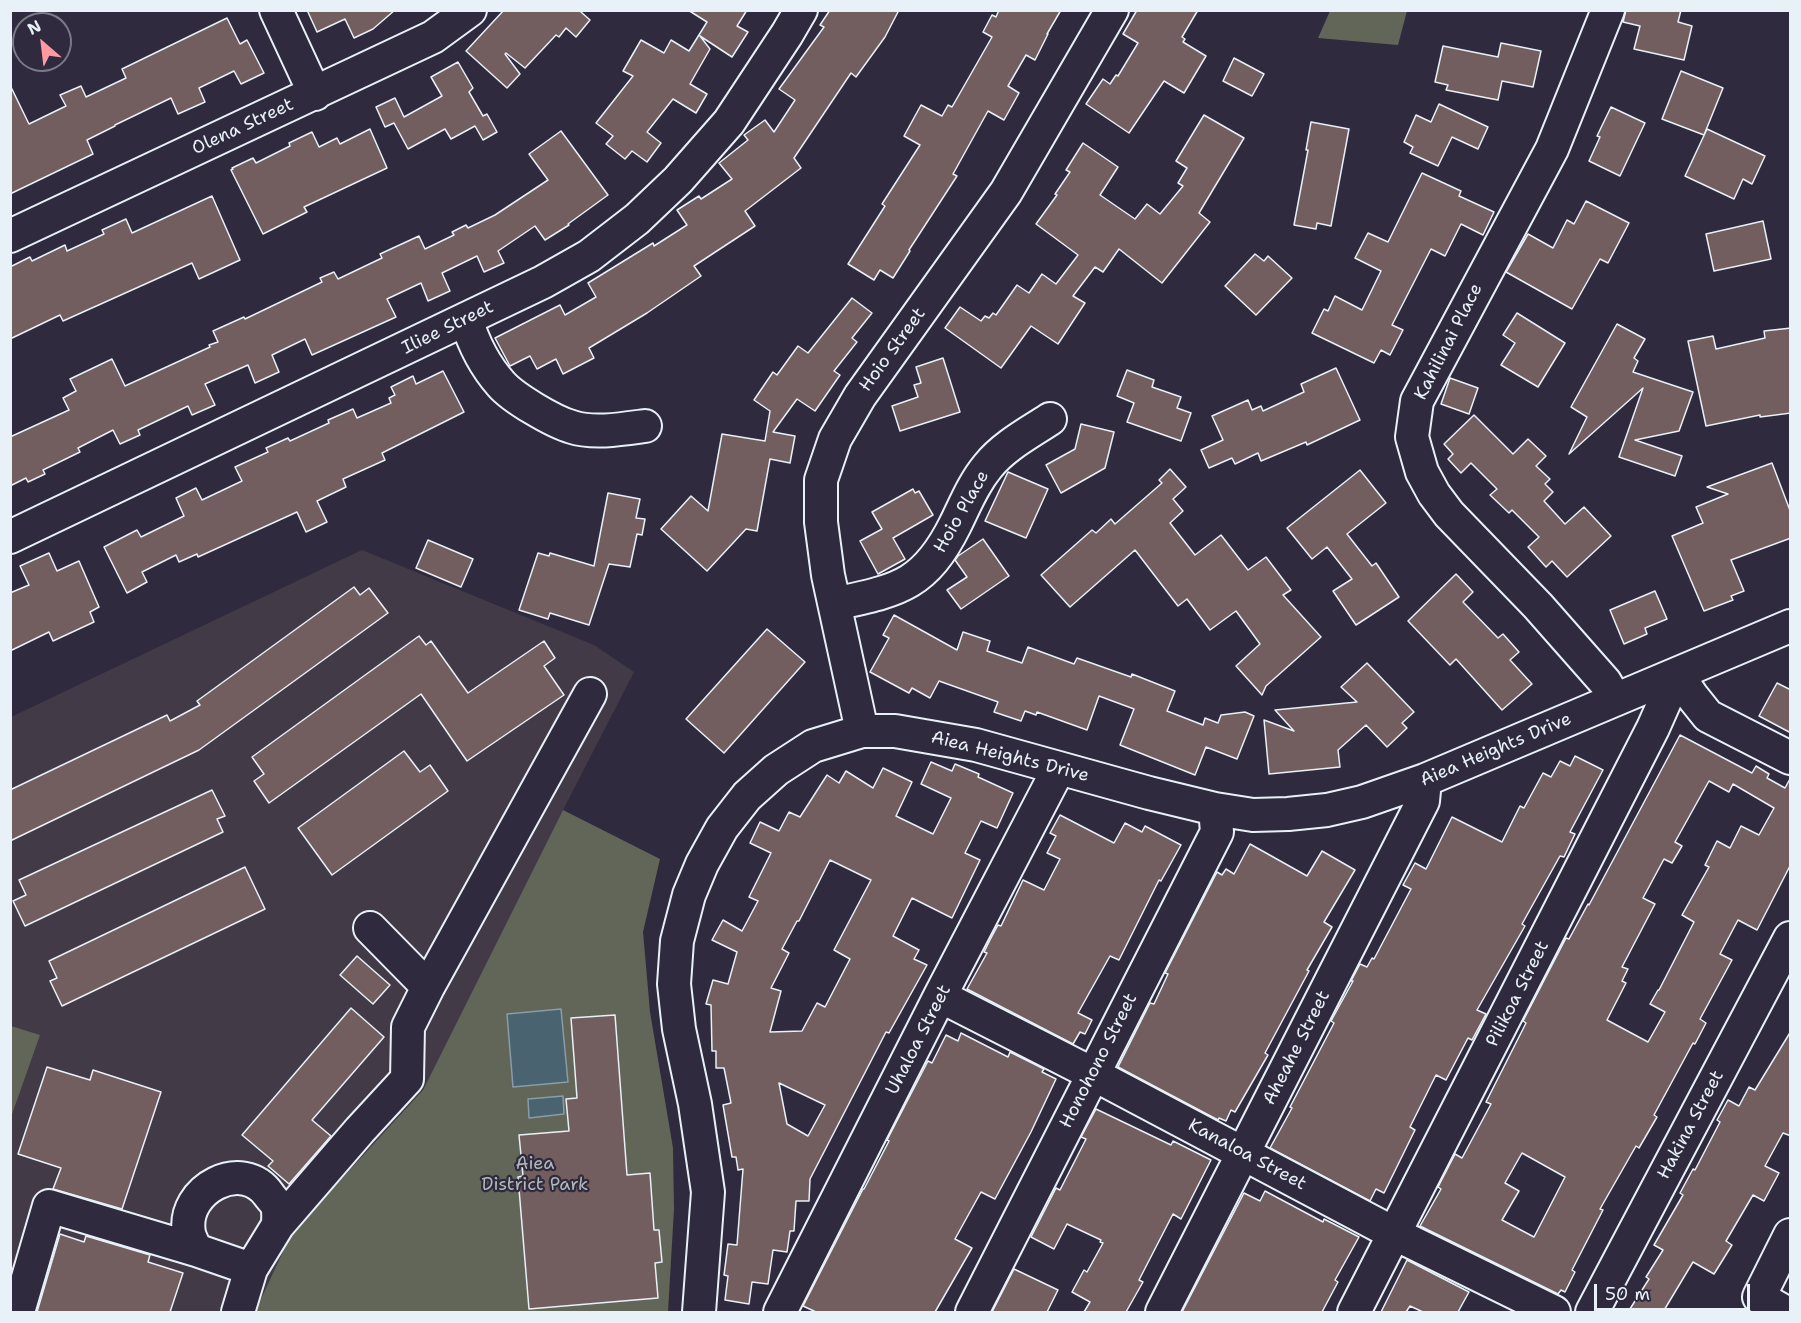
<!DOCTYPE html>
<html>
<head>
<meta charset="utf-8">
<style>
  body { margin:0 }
  #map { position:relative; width:1801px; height:1323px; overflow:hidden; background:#2f2a3d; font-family:"Shantell Sans",sans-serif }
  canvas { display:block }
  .frame { position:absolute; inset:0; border:12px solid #e8f1f8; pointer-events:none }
  .north { position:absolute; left:12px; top:12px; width:60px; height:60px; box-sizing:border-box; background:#2f2a3d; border:2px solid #797a88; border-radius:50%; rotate:332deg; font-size:16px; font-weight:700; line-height:24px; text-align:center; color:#e8f1f8 }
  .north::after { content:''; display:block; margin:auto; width:21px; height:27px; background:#ff9aa2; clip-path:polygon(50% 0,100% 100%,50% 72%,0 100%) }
  .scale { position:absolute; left:1594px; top:1284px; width:156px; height:27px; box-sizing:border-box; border:3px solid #e8f1f8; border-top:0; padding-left:8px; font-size:18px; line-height:21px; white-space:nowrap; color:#e8f1f8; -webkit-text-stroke:4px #2f2a3d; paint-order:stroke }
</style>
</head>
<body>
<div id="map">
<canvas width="1801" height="1323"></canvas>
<div class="frame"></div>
<div class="north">N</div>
<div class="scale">50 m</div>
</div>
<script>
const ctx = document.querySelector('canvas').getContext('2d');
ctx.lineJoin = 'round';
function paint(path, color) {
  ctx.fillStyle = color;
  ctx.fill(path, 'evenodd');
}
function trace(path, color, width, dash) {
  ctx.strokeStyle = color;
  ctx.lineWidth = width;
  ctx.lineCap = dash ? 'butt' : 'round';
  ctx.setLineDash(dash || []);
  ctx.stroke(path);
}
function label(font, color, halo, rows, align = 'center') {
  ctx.font = font + ' "Shantell Sans",sans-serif';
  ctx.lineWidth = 4.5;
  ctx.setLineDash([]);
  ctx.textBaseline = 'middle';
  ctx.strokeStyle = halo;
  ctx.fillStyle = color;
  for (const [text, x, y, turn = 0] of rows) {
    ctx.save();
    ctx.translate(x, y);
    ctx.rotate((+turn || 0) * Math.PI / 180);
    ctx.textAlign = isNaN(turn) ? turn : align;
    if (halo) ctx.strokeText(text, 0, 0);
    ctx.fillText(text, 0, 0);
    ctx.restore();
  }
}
paint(new Path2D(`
  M362,550L594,645L634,672L563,810L423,1090L291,1234L255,1312H11V717Z`), '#433a47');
paint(new Path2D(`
  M1330,11V10L1407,11L1398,45L1318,38Z
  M563,810L660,859L643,932L650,1012L673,1148L674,1209L668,1312H255L291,1234L423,1090Z
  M11,1026L40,1035L11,1117L10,1026Z`), '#626659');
const water = new Path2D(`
  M561,1009L568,1082L513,1087L507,1014Z
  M563,1096L564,1114L529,1118L528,1099Z`);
paint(water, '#4a6371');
trace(water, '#899ca7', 1.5);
const building = new Path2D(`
  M307,10H395L373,29L354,38L345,19L317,32Z
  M504,10H582L581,12L590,20L576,37L566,28L559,37L556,35L525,68L506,53L505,54L520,74L507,88L466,51Z
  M688,10H747L737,26L748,32L732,57L700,36L710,49L690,84L707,94L696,113L673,99L647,132L661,143L647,162L632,151L625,159L606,144L613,136L596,123L633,76L623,71L641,40L664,53L671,40L689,51L707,22Z
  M830,10H899L885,37L856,77L851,73L794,158L801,168L745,211L755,226L694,266L701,276L647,313L589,348L594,358L563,374L556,359L537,369L530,356L510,366L495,338L560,305L565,315L596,297L588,283L653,243L654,246L687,225L677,210L699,196L701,199L732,179L719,163L748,140L744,135L765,120L774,132L795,100L779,89L824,27L820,25Z
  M999,10H1061L1047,34H1048L1035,60L1026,55L1008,86L1019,93L1004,120L988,111L953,174L957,176L909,250L910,251L893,278L880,270L874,280L848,264L885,206L882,204L920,145L904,136L921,105L942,116L948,105L952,107L992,37L983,32L992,15L996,17Z
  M1137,10H1198L1182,37L1185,39L1183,42L1206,56L1184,93L1164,81L1129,133L1086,104L1103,79L1110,84L1116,75L1118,76L1138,43L1123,34Z
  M1626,10H1681L1678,22L1692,26L1684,60L1634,49L1640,26L1623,22Z
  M227,18L240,44L247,40L264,73L241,84L234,71L199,88L205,102L178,114L171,98L115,125V126L87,140L93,154L10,194V85L29,124L66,106L60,95L81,86L86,97L126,78L122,69Z
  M1501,43L1541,51L1533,87L1502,81L1498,100L1446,90L1448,85L1435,82L1443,46L1498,57Z
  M1234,58L1264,74L1252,96L1223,81Z
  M458,62L473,88L469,92L483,116L487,114L497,132L483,140L475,126L451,139L445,129L408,149L394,123L385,127L376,107L395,98L404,117L442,96L431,77Z
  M1681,71L1723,88L1704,135L1662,119Z
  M1439,104L1488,127L1478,149L1452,137L1438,166L1410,153L1413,147L1404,142L1416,115L1431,122Z
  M1611,107L1645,123L1620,176L1589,161L1600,137L1597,136Z
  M1204,115L1244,138L1199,213L1210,222L1162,283L1119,249L1103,272L1095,267L1073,296L1085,303L1058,344L1031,326L1001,368L945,328L960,307L981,321L985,316L989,318L993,313L996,315L1017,285L1029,293L1042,274L1056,284L1078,255L1036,224L1057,195L1055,194L1070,172L1066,170L1083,143L1118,167L1100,195L1135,219L1147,204L1160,214L1183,186L1178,183L1187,168L1176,161Z
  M1311,122L1349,129L1331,226L1317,223L1316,229L1294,225L1308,150H1306Z
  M370,129L387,168L304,207L307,212L263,234L231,170L233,169L232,168L253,158L256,163L290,146L289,143L312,132L319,147L337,138L340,144Z
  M1707,129L1765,156L1752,184L1743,179L1734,199L1685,176Z
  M561,131L608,195L568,224L569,225L545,240L535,226L498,251L504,263L484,272L477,256L442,273L450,291L428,301L421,283L387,299L396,317L312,355L305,339L272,355L279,372L255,383L248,365L205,384L215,405L192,415L188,406L138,430L140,435L120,444L113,430L78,448L80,452L43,470L45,474L28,482L26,478L10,486V437L69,410L63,398L76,391L70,379L112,359L125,386L210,347L209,345L218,342L213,331L244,317L245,319L322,282L320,278L334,272L338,279L382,258L380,254L419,236L425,249L454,235L452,232L466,225L468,228L495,215L548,180L529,154Z
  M1422,173L1461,191L1459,196L1494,212L1483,235L1461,224L1445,256L1431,249L1392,325L1403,330L1390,355L1381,350L1374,363L1312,333L1324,309L1328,311L1335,296L1362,310L1381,271L1355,258L1368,233L1388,242Z
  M212,196L240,260L199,279L192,263L63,321L60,315L10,339V267L30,257L32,261L65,245L67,251L104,234L102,230L126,219L132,233Z
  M1586,201L1629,223L1608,263L1600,259L1572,309L1506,272L1528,234L1553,248L1567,220L1574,224Z
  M1763,221L1771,259L1714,271L1706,234Z
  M1255,254L1264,261L1268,256L1292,278L1256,315L1225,286Z
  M852,298L872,313L852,338L857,342L834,371L840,375L815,411L797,399L773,432L795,436L790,463L770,459L757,531L746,529L707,571L661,529L691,496L708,511L722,434L765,441L770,411L754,400L773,372L777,375L798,346L808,353Z
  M1517,313L1565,343L1538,387L1501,365L1515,343L1503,335Z
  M1617,324L1645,339L1634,358L1638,361L1633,372L1693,392L1679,431L1635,440L1682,456L1675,476L1619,457L1643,388L1569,454L1587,417L1571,407Z
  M1791,328V413L1760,417V415L1706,426L1688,341L1713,336L1716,349L1765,338L1764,331Z
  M943,358L960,412L900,431L892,406L918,397L914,385L921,383L916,367Z
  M1336,368L1360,420L1307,445L1306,442L1261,461L1258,453L1235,464L1232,458L1209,468L1201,450L1223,440L1212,416L1248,400L1252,410L1261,406L1263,411L1304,392L1301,384Z
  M1127,370L1154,380L1152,387L1181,397L1177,408L1191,413L1181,441L1127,422L1134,403L1117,396Z
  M443,371L464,412L382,453L385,460L343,479L346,487L317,501L327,522L306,532L297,512L198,557L197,554L179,562L176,555L142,572L147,582L127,593L104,547L137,530L141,537L184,516L176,498L196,488L202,500L242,481L235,467L268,452L266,448L288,438L290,441L329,423L328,420L353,409L357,418L391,403L389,398L395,395L391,387L413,376L416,384Z
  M1450,378L1478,388L1469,414L1441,404Z
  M1474,415L1513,454L1528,439L1546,456L1536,466L1550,479L1545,484L1553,492L1544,501L1565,524L1584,507L1611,536L1567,577L1552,561L1546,567L1528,547L1539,537L1512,510L1509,513L1490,495L1497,489L1471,463L1461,473L1448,459L1453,454L1444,444Z
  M1081,424L1114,432L1105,468L1061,493L1046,465L1075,449Z
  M1772,463L1791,513V538L1731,560L1744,591L1731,596L1733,600L1704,611L1672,536L1703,523L1696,507L1728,494L1707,487Z
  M1170,469L1186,487L1173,499L1183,511L1170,523L1195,555L1221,535L1248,570L1266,557L1291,590L1283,595L1321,637L1266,686L1262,695L1236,666L1260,644L1236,611L1210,630L1187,599L1178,606L1135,550L1070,607L1041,575L1092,530L1096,533L1111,519L1115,524L1162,483L1159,480Z
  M1360,470L1386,503L1347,534L1372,566L1376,563L1399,597L1356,625L1333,591L1352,579L1327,547L1312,559L1287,528Z
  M1008,472L1048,489L1026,538L985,521Z
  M913,489L915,493L919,491L933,515L893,538L905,559L878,574L860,541L882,529L872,512Z
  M608,493L640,499L636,518L645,519L642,535L637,534L630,567L609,564L589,625L550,613L548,619L519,610L538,553L549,556L550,553L594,566Z
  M983,539L1009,576L961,609L947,590L967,577L955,560L958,556Z
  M428,540L473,559L461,587L416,568Z
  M49,553L57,571L79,561L99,607L90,612L94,622L53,641L49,632L10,651V593L29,585L20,566Z
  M1456,574L1473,592L1463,602L1498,638L1503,634L1519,652L1510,660L1532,684L1502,710L1456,659L1450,665L1408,621Z
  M354,587L360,595L369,588L388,613L199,750L10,841V790L167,715L170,721L200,705L197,701Z
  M1655,591L1667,619L1645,628L1647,634L1624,644L1610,610Z
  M894,615L957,650L963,632L990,641L987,651L1022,663L1028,647L1074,664L1077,658L1131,677L1132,674L1175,691L1167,711L1203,725L1205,718L1218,723L1221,715L1245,712L1254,716L1237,759L1206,747L1195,775L1120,745L1134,709L1099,696L1087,730L1037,712L1036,715L1025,711L1021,721L994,712L998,702L939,681L930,698L912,688L909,693L870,672L889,638L883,635Z
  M767,629L805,662L724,753L686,719Z
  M419,636L426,645L431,641L468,693L544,641L555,658L544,666L564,695L467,761L421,694L269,803L254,781L264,774L252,757Z
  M1367,663L1414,712L1402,723L1407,728L1387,747L1366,725L1338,750L1340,767L1269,774L1264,720L1294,731L1275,710L1357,702L1341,687Z
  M1777,683L1791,690V733L1759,716Z
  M1680,735L1752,773L1756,766L1769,774L1767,778L1785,788L1791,777V864L1757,930L1738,920L1720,954L1732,960L1700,1019L1706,1023L1695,1044L1693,1043L1654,1115L1657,1117L1639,1148L1636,1146L1600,1209L1603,1210L1572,1270L1575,1272L1565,1292L1561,1290L1558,1294L1420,1226L1441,1189L1438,1187L1454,1156L1455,1154L1462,1158L1491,1104L1486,1102L1526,1023L1523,1021L1566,938L1569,939L1588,904L1589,905ZM1709,781L1729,792L1733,784L1774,808L1759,835L1741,826L1730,848L1717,841L1705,865L1709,867L1682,915L1694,922L1659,990H1658L1650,1004L1665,1012L1648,1042L1607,1020L1626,983L1622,981L1628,969L1622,967L1655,904L1643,898L1664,859L1672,863L1682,846L1675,842ZM1522,1153L1565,1177L1534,1237L1502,1220L1519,1191L1505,1183Z
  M404,751L420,772L430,765L448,791L332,875L298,828Z
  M1575,756L1603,770L1570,832L1575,834L1564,857L1560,856L1522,924L1525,926L1477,1010L1486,1014L1472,1040L1468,1038L1446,1080L1436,1075L1410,1127L1415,1130L1384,1193L1376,1189L1370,1201L1270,1148L1292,1108L1290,1107L1334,1023L1331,1021L1353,981H1351L1360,964L1367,967L1372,958L1374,959L1411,889L1403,885L1415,863L1426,869L1452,817L1502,842L1520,806L1524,808L1543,773L1551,777L1560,761L1570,766Z
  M931,762L952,771L955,764L979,774L978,777L1013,793L997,828L981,821L965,853L980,860L952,918L912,898L893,936L919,950L914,959L927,965L889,1033L886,1032L810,1179L809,1201H796L794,1231H790L787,1252L773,1250L768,1284L752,1282L749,1304L725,1300L728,1276L724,1275L728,1244L737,1245L743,1169L738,1170L736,1157H732L723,1105L731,1103L724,1068H716V1051H712L711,1005L706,1004L713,980L728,984L737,952L712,940L723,920L742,931L758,901L749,897L771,853L750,843L760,822L779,831L789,812L800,817L827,775L839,783L846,771L873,788L883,768L912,782L896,816L933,834L951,798L921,784ZM830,860L871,880L834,950L850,959L825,1007L817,1003L802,1031L770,1032L781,991L771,988L789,953L782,949L797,921H799ZM779,1083L825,1105L808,1136L787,1124Z
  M212,790L225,816L217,819L223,832L25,926L13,901L26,895L19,880Z
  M1060,815L1114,843L1125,823L1142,832L1145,826L1181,845L1161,881L1159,880L1119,960L1110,956L1078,1013L1092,1020L1085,1034L1080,1032L1073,1044L967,989L987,953L984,952L991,938L998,925L1001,926L1023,880L1044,890L1060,859L1047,853L1056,836L1050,833Z
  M1250,844L1307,876L1322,851L1355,870L1324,922L1332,927L1307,970L1309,971L1265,1053L1268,1055L1235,1112L1231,1110L1226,1121L1219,1118L1218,1120L1118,1067L1150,1003L1154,1004L1168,974L1165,973L1217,872L1222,875L1226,869L1234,874Z
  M245,867L265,909L62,1006L50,981L57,978L49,961Z
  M357,956L390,985L373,1004L340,975Z
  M351,1008L384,1037L312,1120L331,1136L289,1184L268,1166L273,1161L242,1135Z
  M615,1015L627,1175L650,1173L654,1230H659L662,1262L655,1263L658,1298L529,1309L518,1177L523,1176L519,1135L569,1131L566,1099L577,1098L571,1018Z
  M1791,1031V1136L1783,1133L1765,1166L1779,1173L1764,1201L1753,1195L1726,1241L1732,1245L1714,1274L1693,1262L1663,1312H1628L1649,1279L1646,1277L1663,1250L1654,1245L1683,1195L1680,1193L1693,1169L1695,1170L1720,1122L1717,1120L1728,1100L1739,1106L1749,1087L1755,1090Z
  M961,1033L1008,1057L1010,1052L1044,1069L1042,1072L1056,1079L1031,1132L995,1199L981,1192L955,1239L972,1248L935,1312H816L803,1306L863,1189H864L889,1141L887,1140L928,1061L932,1063L946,1035L958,1041Z
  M47,1067L90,1080L93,1070L161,1092L122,1209L53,1189L61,1168L18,1154Z
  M1096,1109L1171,1145L1173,1141L1211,1160L1181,1219L1173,1214L1139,1280L1143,1282L1126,1312H1084L1090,1302L1072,1292L1084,1270L1087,1272L1103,1243L1100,1242L1101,1240L1067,1224L1054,1249L1031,1237L1056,1188L1060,1190L1086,1139L1081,1137Z
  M1265,1191L1323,1222L1324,1219L1359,1237L1335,1280L1338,1282L1322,1312H1182L1244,1193L1260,1201Z
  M60,1234L84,1242L86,1236L150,1255L148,1262L183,1273L170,1312H37Z
  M1407,1260L1469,1292L1458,1312H1423L1410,1306L1406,1312H1381Z
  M1014,1269L1058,1290L1047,1312H992Z`);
paint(building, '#725e5f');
trace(building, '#e8f1f8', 1.5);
const minor = new Path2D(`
  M276,10L315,94
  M1608,10L1552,149L1417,401L1412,437L1422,472L1434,494L1449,514L1538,606L1605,682L1615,699
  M10,236L433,37L470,10
  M466,319C473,342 485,366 501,384C513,398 554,422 572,427C593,434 623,429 645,426
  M10,537L543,282L589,256L637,219L678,180L729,122L787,34L801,10
  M835,604C897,590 924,587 955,525C965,505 973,484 988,466C1004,446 1029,433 1050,419
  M1677,674L1692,696L1708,716L1790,758
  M862,731L828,575L821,522V480L835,439L860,396L1006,192L1112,10
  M370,928L428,987
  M940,996L1093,1074L1395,1234L1554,1312
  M251,1269L196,1250C194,1245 190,1239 189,1233C181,1189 243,1157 269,1195C271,1198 276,1203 277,1206C279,1212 278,1219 278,1225
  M18,1312L49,1206L196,1250
  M238,1312L251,1269L278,1225L360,1130L407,1079L408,1027L428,987L590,694
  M699,1312L708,1192L695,1104L679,1029L674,984L677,941L689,895L702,864L722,828L747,796L776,770L813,746L862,731H895L976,745L1149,793L1215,809L1253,815L1288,814L1327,810L1362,802L1425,780L1790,626
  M780,1312L940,996L1059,768
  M972,1312L1217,832L1215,809
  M1162,1312L1423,801L1425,780
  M1354,1312L1653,728L1677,674
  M1592,1312L1790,938
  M1785,1312L1759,1297L1790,1235`);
trace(minor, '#e8f1f8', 36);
trace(minor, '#2f2a3d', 32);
label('18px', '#e8f1f8', '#2f2a3d', [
  ["Olena Street",243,127,-25],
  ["Iliee Street",448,328,-26],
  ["Kahilinai Place",1449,342,-63],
  ["Hoio Street",893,350,-54],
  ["Hoio Place",962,512,-60],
  ["Aiea Heights Drive",1496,750,-23],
  ["Aiea Heights Drive",1010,757,14],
  ["Pilikoa Street",1518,994,-63],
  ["Uhaloa Street",919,1040,-63],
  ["Aheahe Street",1297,1048,-63],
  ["Honohono Street",1099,1061,-63],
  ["Hakina Street",1691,1125,-62],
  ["Kanaloa Street",1247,1155,28]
]);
label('18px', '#b2b9b8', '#2f2a3d', [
  ["Aiea",535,1164],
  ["District Park",535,1185]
]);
</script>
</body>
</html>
